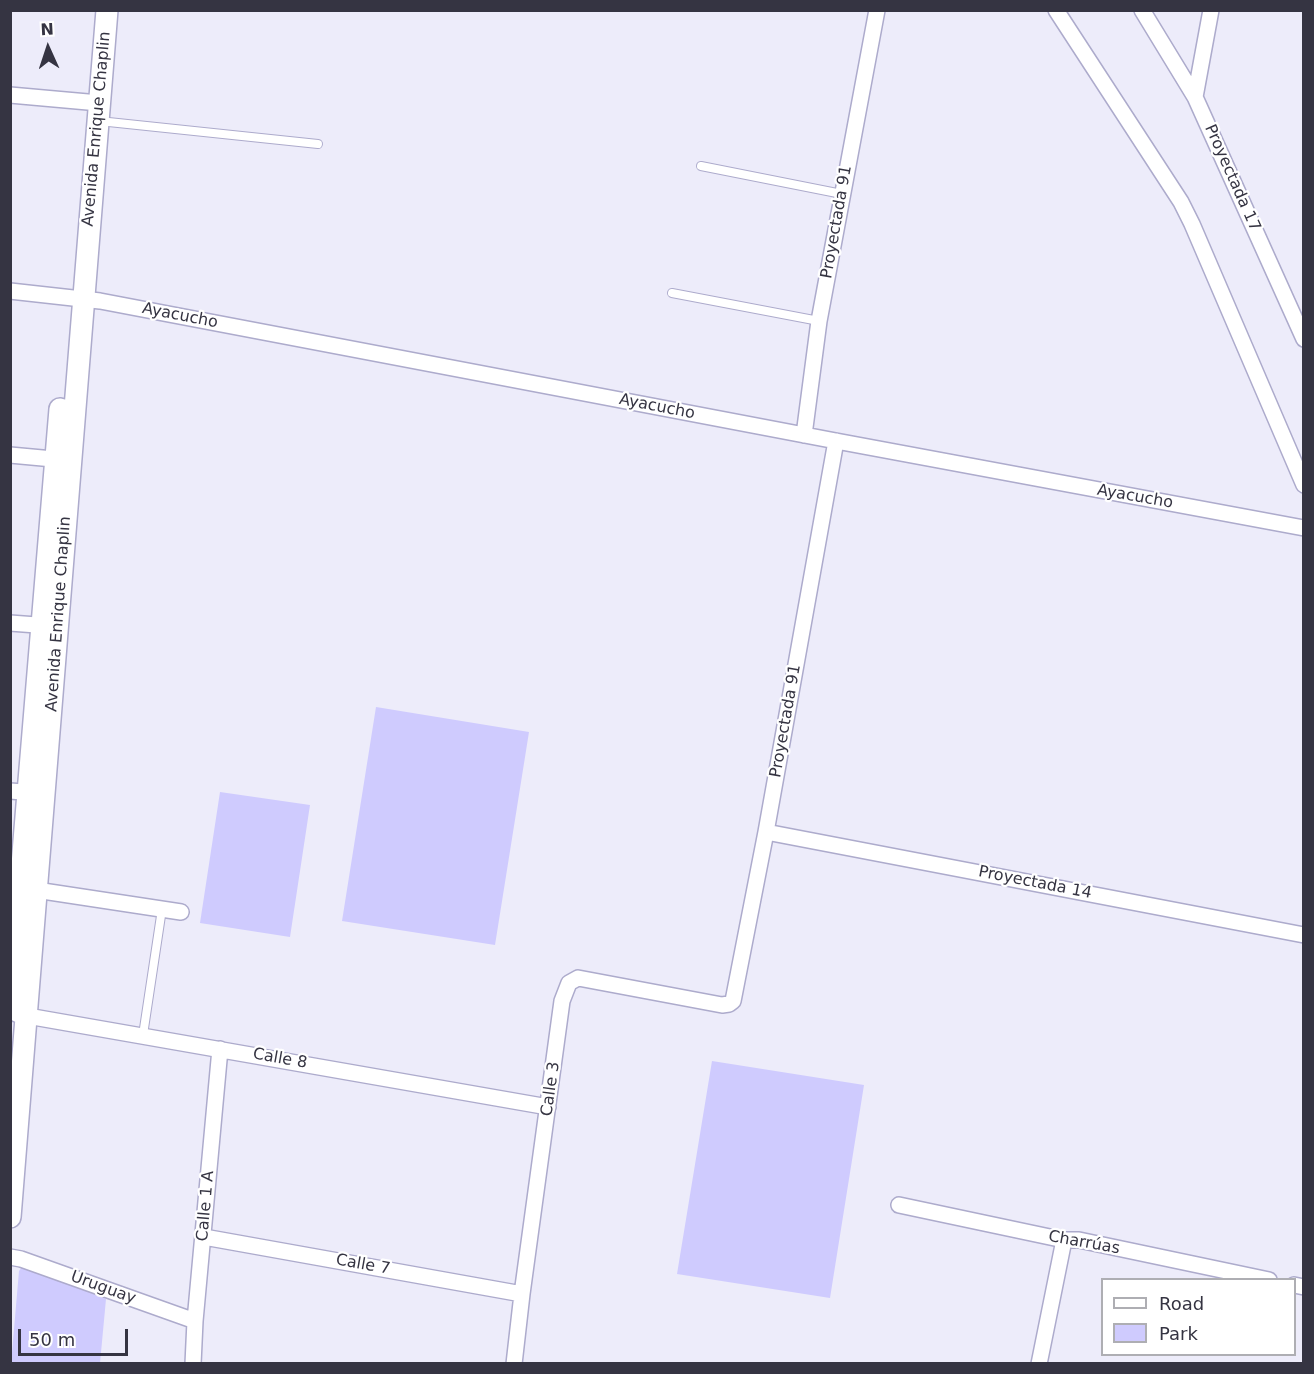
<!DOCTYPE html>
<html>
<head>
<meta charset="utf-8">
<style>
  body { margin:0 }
  #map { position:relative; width:1314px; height:1374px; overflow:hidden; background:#edecfa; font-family:"DejaVu Sans",sans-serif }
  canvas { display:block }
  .frame { position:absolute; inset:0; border:12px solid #353442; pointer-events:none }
  .legend { position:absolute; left:1101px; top:1278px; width:195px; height:78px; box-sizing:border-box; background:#fff; border:2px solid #aeaeb3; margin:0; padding:8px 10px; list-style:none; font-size:18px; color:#353442 }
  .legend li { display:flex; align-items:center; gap:12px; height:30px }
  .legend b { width:30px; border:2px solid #aeaeb3 }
  .north { position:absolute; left:18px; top:18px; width:60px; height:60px; -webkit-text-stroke:4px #fff; paint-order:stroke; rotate:357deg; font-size:16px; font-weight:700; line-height:24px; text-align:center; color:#353442 }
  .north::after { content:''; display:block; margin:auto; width:21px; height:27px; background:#353442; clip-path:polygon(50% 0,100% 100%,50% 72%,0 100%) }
  .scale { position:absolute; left:18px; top:1329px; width:110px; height:27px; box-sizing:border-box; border:3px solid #353442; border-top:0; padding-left:8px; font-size:18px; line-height:21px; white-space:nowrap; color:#353442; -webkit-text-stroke:4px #fff; paint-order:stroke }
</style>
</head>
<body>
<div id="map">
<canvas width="1314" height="1374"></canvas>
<div class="frame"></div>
<ul class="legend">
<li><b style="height:8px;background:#fff"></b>Road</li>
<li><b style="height:16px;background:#cfcbfe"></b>Park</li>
</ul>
<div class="north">N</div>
<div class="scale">50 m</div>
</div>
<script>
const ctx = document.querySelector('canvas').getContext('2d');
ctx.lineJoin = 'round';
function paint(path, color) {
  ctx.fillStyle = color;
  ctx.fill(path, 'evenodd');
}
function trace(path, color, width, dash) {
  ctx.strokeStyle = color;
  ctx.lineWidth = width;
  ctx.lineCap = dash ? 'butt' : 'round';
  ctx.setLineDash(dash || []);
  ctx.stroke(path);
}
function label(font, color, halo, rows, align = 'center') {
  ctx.font = font + ' "DejaVu Sans",sans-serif';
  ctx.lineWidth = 4.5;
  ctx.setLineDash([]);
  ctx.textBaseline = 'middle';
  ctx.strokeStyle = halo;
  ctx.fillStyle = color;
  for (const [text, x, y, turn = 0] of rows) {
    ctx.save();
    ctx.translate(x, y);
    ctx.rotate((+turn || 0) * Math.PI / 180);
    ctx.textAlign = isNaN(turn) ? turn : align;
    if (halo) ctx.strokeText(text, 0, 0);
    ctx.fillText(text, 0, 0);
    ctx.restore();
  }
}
paint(new Path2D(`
  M376,707L529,732L495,945L342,921Z
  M220,792L310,805L290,937L200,923Z
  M712,1061L864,1085L830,1298L677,1274Z
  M22,1267H28L106,1299L100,1363L11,1364L19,1271Z`), '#cfcbfe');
const lane = new Path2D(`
  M99,121L318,144
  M701,166L842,194
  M672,293L819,321
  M143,1035L162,909`);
const street = new Path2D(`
  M1056,10L1181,202L1192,224L1304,485
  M1142,10L1195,97
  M1211,10L1195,97L1304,339
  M10,95L99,103
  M10,291L100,301L836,441L1304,528
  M804,435L819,321L877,10
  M10,455L64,460
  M10,623L50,626
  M10,791L36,793
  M766,832L1304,935
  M36,890L181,912
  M16,1014L548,1107
  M899,1205L1064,1240H1079L1269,1280
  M204,1237L522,1294
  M10,1257L21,1259L195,1321
  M1294,1285L1304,1287
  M193,1364L195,1321L220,1049
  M514,1364L522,1294L562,1001L569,983L578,978L722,1005L729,1004L733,1001L766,832L836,441
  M1039,1364L1064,1240`);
const secondary = new Path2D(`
  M10,1009L60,409
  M10,1217L107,10`);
trace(lane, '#adabcc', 10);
trace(street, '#adabcc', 18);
trace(secondary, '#adabcc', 24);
trace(lane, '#fff', 8);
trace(street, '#fff', 15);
trace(secondary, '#fff', 21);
label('16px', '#353442', '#fff', [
  ["Avenida Enrique Chaplin",97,129,-85],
  ["Proyectada 17",1232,178,66],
  ["Proyectada 91",837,222,-80],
  ["Ayacucho",180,316,11],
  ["Ayacucho",657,407,11],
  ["Ayacucho",1135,497,10],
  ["Avenida Enrique Chaplin",59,614,-86],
  ["Proyectada 91",786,721,-80],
  ["Proyectada 14",1035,883,11],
  ["Calle 8",280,1059,10],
  ["Calle 3",551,1089,-82],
  ["Calle 1 A",206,1206,-85],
  ["Charrúas",1084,1243,10],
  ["Calle 7",363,1265,10],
  ["Uruguay",103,1288,20]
]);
</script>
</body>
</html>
